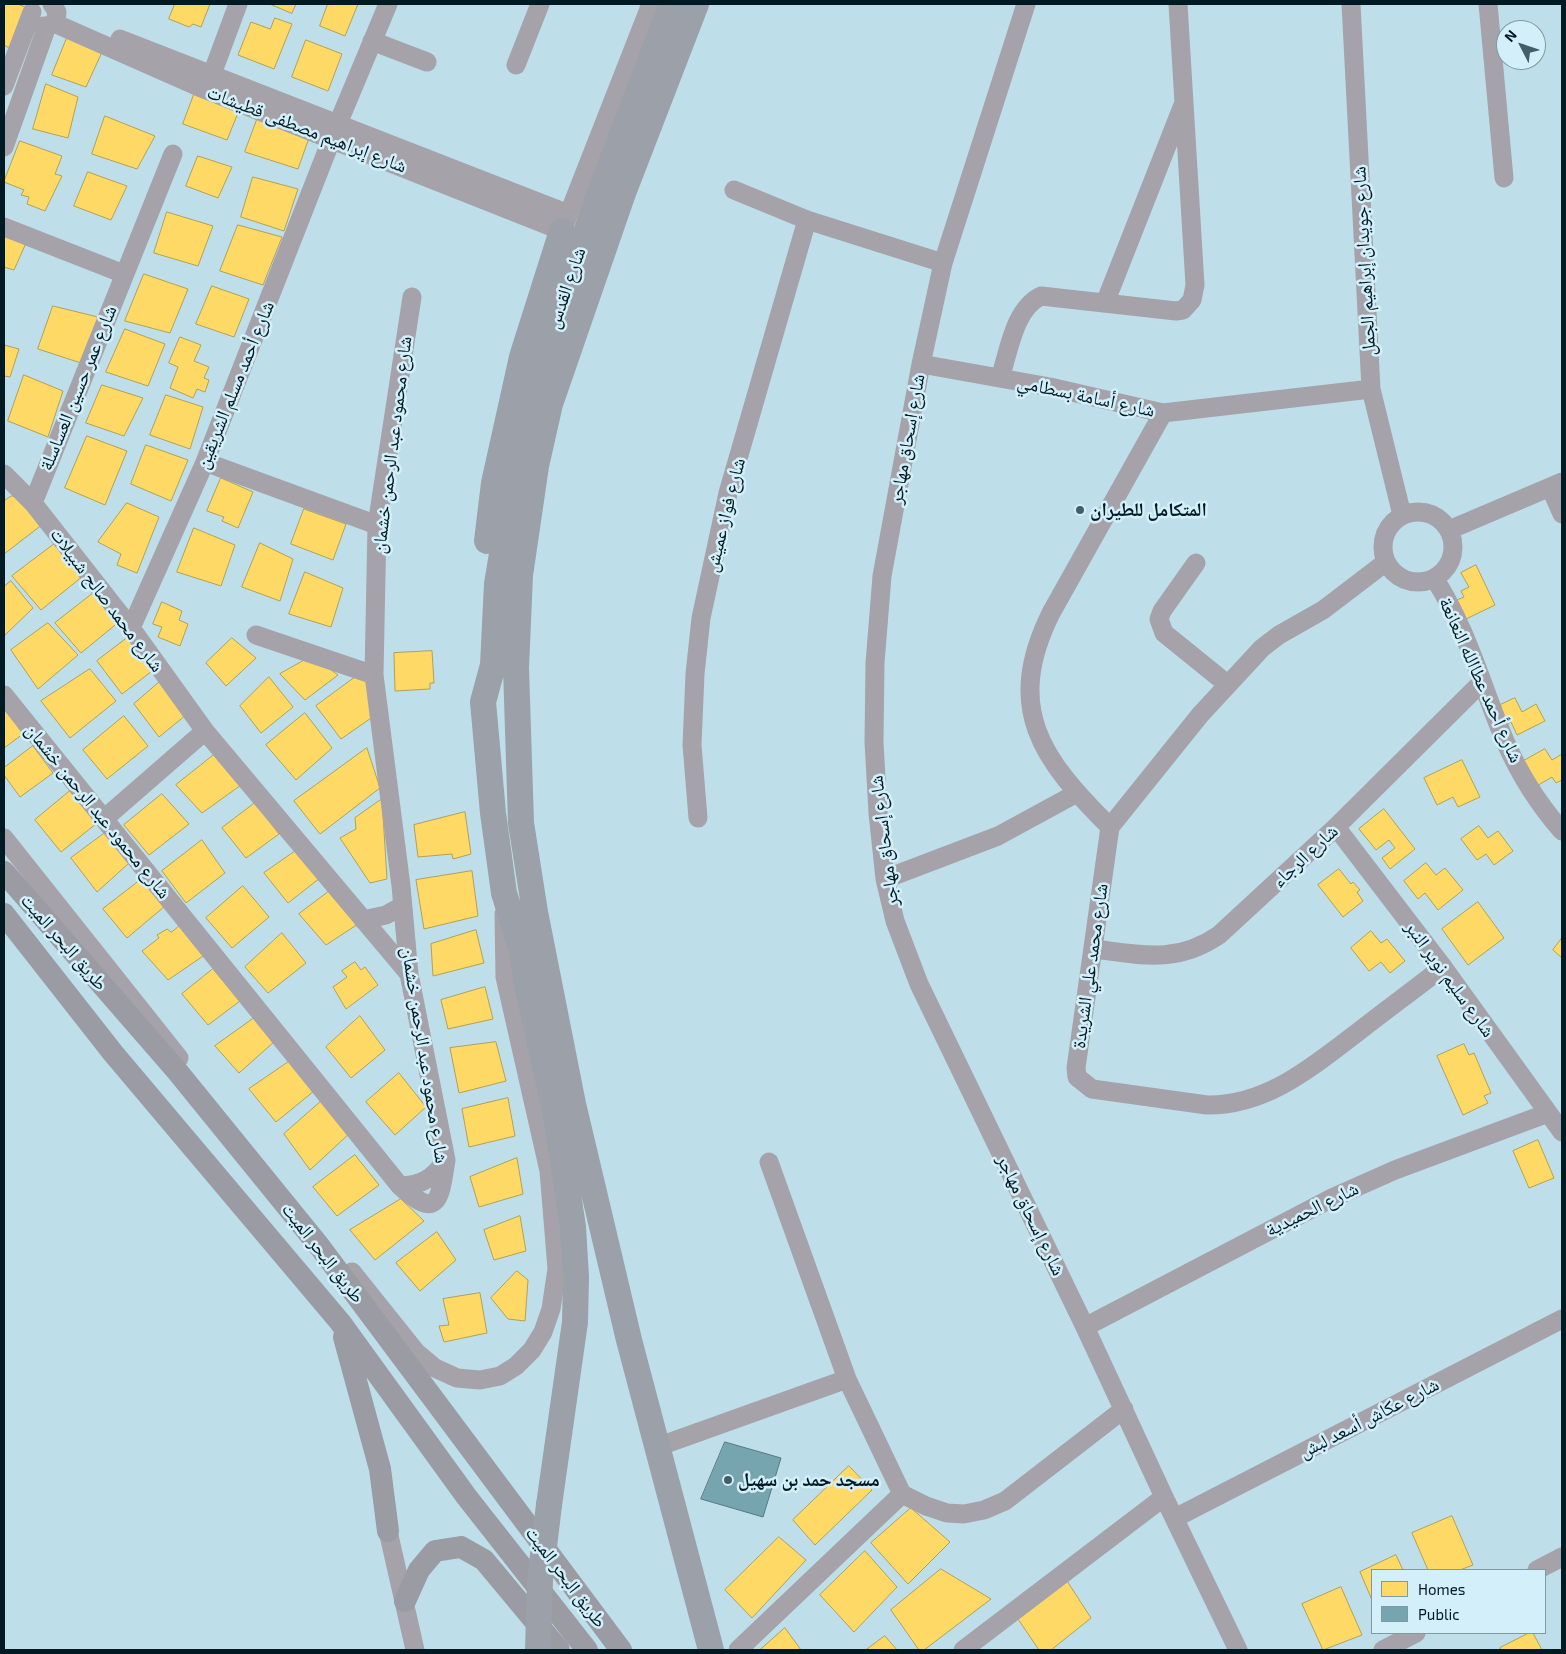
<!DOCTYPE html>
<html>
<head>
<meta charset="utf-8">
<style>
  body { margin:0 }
  #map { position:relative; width:1566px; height:1654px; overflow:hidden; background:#bedfea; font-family:"Exo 2",sans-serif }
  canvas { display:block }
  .frame { position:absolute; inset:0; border:5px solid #001a23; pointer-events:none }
  .legend { position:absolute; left:1371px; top:1569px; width:175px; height:65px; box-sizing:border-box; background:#d3eff9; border:1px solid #7f9aa3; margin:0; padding:6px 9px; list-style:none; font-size:15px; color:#001a23 }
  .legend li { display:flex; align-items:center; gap:10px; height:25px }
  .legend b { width:25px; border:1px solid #7f9aa3 }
  .north { position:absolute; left:1496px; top:20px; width:50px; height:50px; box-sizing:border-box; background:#d3eff9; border:1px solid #7f9aa3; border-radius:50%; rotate:311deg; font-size:14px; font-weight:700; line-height:20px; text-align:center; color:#001a23 }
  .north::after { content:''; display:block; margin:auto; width:18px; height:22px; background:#425f69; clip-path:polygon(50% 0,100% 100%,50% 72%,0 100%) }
</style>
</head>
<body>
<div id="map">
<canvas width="1566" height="1654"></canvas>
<div class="frame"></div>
<ul class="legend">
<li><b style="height:14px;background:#ffd966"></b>Homes</li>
<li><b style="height:14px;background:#76a5af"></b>Public</li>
</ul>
<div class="north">N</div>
</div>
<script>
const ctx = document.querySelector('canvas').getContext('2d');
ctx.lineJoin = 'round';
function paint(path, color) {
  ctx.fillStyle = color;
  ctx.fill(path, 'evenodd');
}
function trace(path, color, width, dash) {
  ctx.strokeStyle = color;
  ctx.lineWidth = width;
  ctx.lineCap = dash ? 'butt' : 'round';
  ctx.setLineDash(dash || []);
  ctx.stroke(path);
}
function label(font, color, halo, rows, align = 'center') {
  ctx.font = font + ' "Exo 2","Noto Naskh Arabic",sans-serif';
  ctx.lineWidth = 5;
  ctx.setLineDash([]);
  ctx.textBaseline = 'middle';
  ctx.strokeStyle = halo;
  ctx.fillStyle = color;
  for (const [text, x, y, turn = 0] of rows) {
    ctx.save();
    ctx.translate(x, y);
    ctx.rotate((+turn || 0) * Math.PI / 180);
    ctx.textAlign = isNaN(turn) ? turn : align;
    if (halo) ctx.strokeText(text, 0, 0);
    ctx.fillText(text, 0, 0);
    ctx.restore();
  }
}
const homes = new Path2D(`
  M4,4H18L27,8L9,48L4,45Z
  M175,4H210L201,27L193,24L189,27L169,19Z
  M270,4H296L292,13Z
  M328,4H358L345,36L320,26Z
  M275,18L292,24L274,69L238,55L251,22L270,29Z
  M67,38L102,52L86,87L52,75Z
  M306,40L342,54L328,91L292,77Z
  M46,84L78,97L68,138L33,129Z
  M195,92L240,108L227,140L183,124Z
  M105,116L155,136L137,169L92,154Z
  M258,117L310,135L298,169L245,152Z
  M20,141L62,156L55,174L62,176L45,211L27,204L29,197L21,195L24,190L4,182Z
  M198,156L232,167L218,198L186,186Z
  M88,172L127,186L111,220L74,206Z
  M253,177L298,189L284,231L241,217Z
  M167,212L213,226L198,266L154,253Z
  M238,225L282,237L263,285L220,271Z
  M4,235L26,243L14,270L4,267Z
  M144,274L188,289L170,333L125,321Z
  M212,286L249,299L234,337L196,324Z
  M53,306L102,318L81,363L38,349Z
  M125,329L165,344L148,386L106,372Z
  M180,337L201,345L194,361L209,367L204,378L209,380L205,392L197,389L193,398L170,388L178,367L169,363Z
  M4,345L19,349L10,377L4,376Z
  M24,375L63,391L48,437L8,421Z
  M102,385L143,398L124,436L86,423Z
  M166,395L203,407L190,449L150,435Z
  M87,436L127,451L105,505L65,488Z
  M146,445L188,460L171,501L131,484Z
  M221,478L253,492L238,528L222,521L224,517L207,511Z
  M12,496L21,499L43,524L4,554V501Z
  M127,503L159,517L137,573L117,565L121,554L98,542Z
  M304,509L346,524L333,560L291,544Z
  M194,528L235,545L221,586L177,572Z
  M57,542L83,576L41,610L12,576Z
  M260,543L293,559L280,601L242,587Z
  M1476,565L1495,605L1466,619L1457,600L1464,597L1461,591L1469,587L1461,573Z
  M305,572L343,588L331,627L289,614Z
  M11,581L33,608L4,636V587Z
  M96,591L120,621L81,653L55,623Z
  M162,602L182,611L179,620L188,624L180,646L158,637L162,627L153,624Z
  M48,623L78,655L38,689L11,650Z
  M131,635L156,668L122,694L97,661Z
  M232,638L256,658L226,686L206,663Z
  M432,651L434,683H430V689L395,691L394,653Z
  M312,656L338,675L305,700L280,674Z
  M90,669L116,701L70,738L41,701Z
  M361,673L372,687L374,716L341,739L316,706Z
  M269,677L293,707L261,733L240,706Z
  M162,680L186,715L159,737L134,704Z
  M1515,698L1522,712L1536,704L1545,721L1517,735L1511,722L1505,725L1496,707Z
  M4,708L23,734L4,748Z
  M305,713L332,748L296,780L266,745Z
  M124,716L148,746L107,779L83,750Z
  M33,746L53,773L20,797L4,775V768Z
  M367,748L380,788L320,834L294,801Z
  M1545,749L1552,760L1562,754V780L1556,783L1552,777L1535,787L1520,763Z
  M215,754L241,785L202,813L176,785Z
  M1462,760L1480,797L1458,807L1453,797L1437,805L1424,778Z
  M70,791L97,823L61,852L35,820Z
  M162,794L189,824L149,855L124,825Z
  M382,799L387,879L370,883L340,838L356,829L355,818Z
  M255,803L279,834L246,858L222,828Z
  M1384,809L1415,849L1390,869L1382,858L1395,848L1389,840L1376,850L1359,829Z
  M465,812L471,854L453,859L452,854L418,857L414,825Z
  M1479,826L1488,838L1498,831L1513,851L1494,865L1486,854L1477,860L1461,839Z
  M105,833L129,863L97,892L71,858Z
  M202,840L225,873L186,903L162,871Z
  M297,850L320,878L288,903L264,873Z
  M1426,863L1436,875L1445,868L1463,890L1438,910L1425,893L1418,899L1404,881Z
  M1339,869L1351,884L1353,882L1360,890L1357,892L1363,901L1343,917L1318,885Z
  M472,871L478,916L424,929L416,880Z
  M143,878L165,906L127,938L103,909Z
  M243,886L269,917L232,948L206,918Z
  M331,890L358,924L326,945L299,914Z
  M1478,902L1504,938L1468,965L1442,929Z
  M181,925L206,954L168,980L142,951L159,938L157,935L167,929L171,932Z
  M476,930L484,963L433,976L431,944Z
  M1371,931L1381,943L1387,939L1405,961L1390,973L1381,962L1369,971L1351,948Z
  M282,933L306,963L268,993L245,967Z
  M1562,938V958L1553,950Z
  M355,962L361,970L365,967L378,985L346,1009L333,987L347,977L342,971Z
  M213,969L240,1001L208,1025L182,994Z
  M485,987L493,1019L448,1029L441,1000Z
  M257,1016L275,1041L239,1073L215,1046Z
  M360,1016L385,1050L351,1078L326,1047Z
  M496,1042L506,1081L459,1093L450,1048Z
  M1464,1044L1469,1055L1474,1053L1491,1093L1484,1096L1488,1103L1463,1115L1437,1056Z
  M290,1061L314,1091L276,1122L249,1089Z
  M399,1073L426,1107L395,1135L366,1102Z
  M325,1098L351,1132L310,1170L284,1134Z
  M508,1098L515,1136L469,1147L462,1109Z
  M1538,1140L1554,1178L1529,1188L1513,1151Z
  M355,1155L379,1185L337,1216L313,1187Z
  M517,1158L523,1194L479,1207L470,1177Z
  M401,1199L424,1221L375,1260L350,1230Z
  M520,1216L526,1251L494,1260L484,1230Z
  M437,1232L456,1260L420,1291L396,1263Z
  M517,1271L528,1280L525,1321L508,1319L491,1298Z
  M480,1293L487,1333L444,1342L439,1326L449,1325L443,1299Z
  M849,1466L872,1490L815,1545L793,1520Z
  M911,1508L950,1542L908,1584L871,1543Z
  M1452,1516L1473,1565L1460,1570H1428L1412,1533Z
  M779,1537L806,1560L752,1618L725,1590Z
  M865,1551L897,1587L854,1632L820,1595Z
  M1396,1555L1403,1570H1372V1600L1360,1572Z
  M941,1569L991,1599L924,1650H919L891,1610Z
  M1067,1581L1091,1618L1051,1650H1039L1018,1619Z
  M1341,1587L1362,1635L1323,1650L1302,1604Z
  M785,1628L801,1650H760Z
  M1529,1633H1533L1542,1650H1501L1500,1648Z
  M885,1636L897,1650H866Z`);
paint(homes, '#ffd966');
trace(homes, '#b2a052', 1);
const public = new Path2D(`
  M725,1442L781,1458L763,1517L701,1499Z`);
paint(public, '#76a5af');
trace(public, '#537b85', 1);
trace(new Path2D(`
  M1026,4L943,263L921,364L882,576L875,663L874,742L878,813L885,879L895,921L919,984L1085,1327L1164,1497L1238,1650
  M1351,4L1371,389L1402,515
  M1488,4L1504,178
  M54,23L206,90L562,231L651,4
  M43,26C52,26 57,21 57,12L52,4
  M120,39L569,214
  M372,41L427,62
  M516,65L540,4
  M208,85L238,4
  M4,86L32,12
  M4,147L47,26
  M734,190L807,220L943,263
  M4,227L124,274
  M1105,303L1183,105
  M921,364L1050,387L1163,413L1371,389
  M1000,378C1009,351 1014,309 1041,296L1176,311L1183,310L1192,300L1195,285L1178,4
  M205,462L377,525
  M4,474L33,503L131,628L205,731L409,974
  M1551,489L1562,514
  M33,503L173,154
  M1383 547a35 35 0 1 1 70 0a35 35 0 1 1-70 0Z
  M1449,530L1562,482
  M1386,562L1323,610L1279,635L1262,648L1200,715L1110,827L1076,1068L1077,1077L1092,1089L1207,1105C1267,1106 1313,1066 1358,1032C1386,1010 1415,989 1443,967
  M1196,563L1162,611L1159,619L1164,633L1227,684
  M1434,578C1467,628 1482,687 1505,741C1519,773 1540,806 1562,831
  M131,628L205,462L332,138L388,4
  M256,635L374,675
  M4,695L400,1186C439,1222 440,1198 446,1160L409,974L401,886L374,675L377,525L412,297
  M105,818L205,731
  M698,818L692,745L695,674L701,618L728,493L807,220
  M1110,827C1041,759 1004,708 1051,613L1163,413
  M1336,827L1443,967L1562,1132
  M4,838L179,1058
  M885,879L998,836L1077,793
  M363,920L386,915L402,906
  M1094,949C1141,955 1177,964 1219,935L1336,827L1482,682
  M769,1162L847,1379L902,1494L926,1506L947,1513L964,1514L984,1510L1005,1501L1124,1409
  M400,1186C423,1185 433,1178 446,1160
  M352,1272L416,1352L435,1368L457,1378L480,1380L500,1376L516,1366L532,1350L543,1332L551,1309L557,1269L549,1171L505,977L504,914
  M1085,1327L1332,1198L1395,1170L1548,1113
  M657,1447L847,1379
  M1175,1518L1562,1319
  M388,1531L415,1650
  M1537,1570L1562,1557
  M738,1650L902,1494
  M963,1650L1164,1497
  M1383,1650L1416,1633`), '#a5a3a9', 19);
trace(new Path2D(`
  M4,872L177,1071L320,1247L621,1650
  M4,914L113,1053L340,1322L466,1496L587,1650
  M344,1337L380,1469L388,1531
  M405,1601L419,1570L435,1551L461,1547L484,1560L559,1650`), '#9a9ba3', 22);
trace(new Path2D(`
  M696,4L623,193L550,404L536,466L520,575L516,668L521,823L535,912L573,1104L629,1340L711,1650
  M487,541L494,483L522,357L562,231
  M549,1505L575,1322L576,1277L573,1227L556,1116L527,985L522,951L504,893L493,813L483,702L493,665L497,584L520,447L530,401L547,344L598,198L672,4`), '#9ba0a9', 26);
trace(new Path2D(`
  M538,1650L540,1580L549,1505`), '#9ba0a9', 26);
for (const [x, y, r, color] of [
  [1080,510,5,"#425f69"],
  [728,1480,5,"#425f69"]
]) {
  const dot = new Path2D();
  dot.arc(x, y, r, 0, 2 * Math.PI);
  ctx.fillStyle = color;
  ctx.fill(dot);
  trace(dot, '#d3eff9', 2);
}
label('19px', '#001a23', '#d3eff9', [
  ["شارع إبراهيم مصطفى قطيشات",307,129,21],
  ["شارع جويدان إبراهيم الجمل",1364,261,-93],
  ["شارع القدس",566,288,-71],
  ["شارع أحمد مسلم الشريقين",235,385,-68],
  ["شارع عمر حسين العساسلة",78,388,-68],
  ["شارع أسامة بسطامي",1086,396,12],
  ["شارع إسحاق مهاجر",907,439,-80],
  ["شارع محمود عبد الرحمن خشمان",392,445,-83],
  ["شارع فواز عميش",725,515,-76],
  ["شارع محمد صالح شبيلات",107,600,53],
  ["شارع أحمد عطاالله النعانعة",1481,680,66],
  ["شارع محمود عبد الرحمن خشمان",98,811,51],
  ["شارع إسحاق مهاجر",884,841,-97],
  ["شارع الرجاء",1305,856,-43],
  ["طريق البحر الميت",64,942,49],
  ["شارع محمد علي الشريدة",1090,966,-82],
  ["شارع سليم نوير النبر",1450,979,54],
  ["شارع محمود عبد الرحمن خشمان",425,1055,81],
  ["شارع الحميدية",1312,1209,-26],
  ["شارع إسحاق مهاجر",1031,1215,64],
  ["طريق البحر الميت",323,1253,52],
  ["شارع عكاش أسعد لبش",1369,1418,-27],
  ["طريق البحر الميت",566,1577,53]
]);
label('bold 19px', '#001a23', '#d3eff9', [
  ["المتكامل للطيران",1090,510],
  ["مسجد حمد بن سهيل",738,1480]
], 'left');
</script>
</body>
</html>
